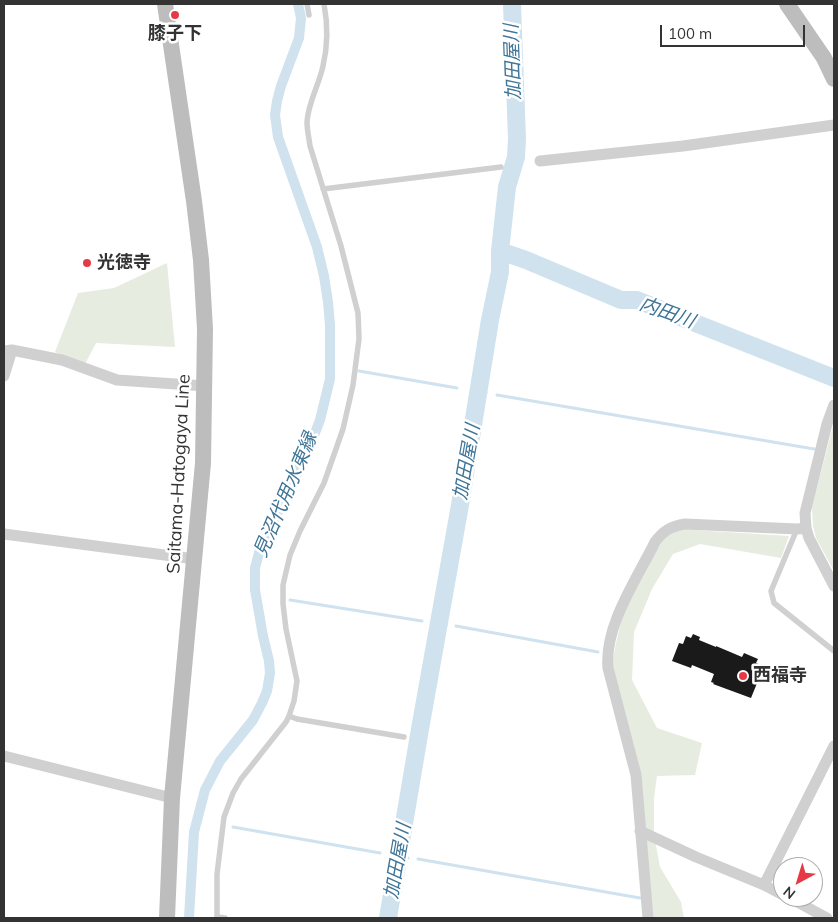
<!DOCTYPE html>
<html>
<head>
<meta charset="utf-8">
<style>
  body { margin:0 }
  #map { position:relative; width:838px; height:922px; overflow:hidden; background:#fff; font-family:Mulish,sans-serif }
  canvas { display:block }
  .frame { position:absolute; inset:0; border:5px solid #333; pointer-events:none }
  .north { position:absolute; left:773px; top:857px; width:50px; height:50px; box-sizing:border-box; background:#fff; border:1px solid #adadad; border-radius:50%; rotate:219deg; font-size:14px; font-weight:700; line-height:20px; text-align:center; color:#333 }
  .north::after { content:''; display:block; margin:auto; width:18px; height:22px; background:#e63946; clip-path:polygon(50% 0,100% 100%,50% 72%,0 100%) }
  .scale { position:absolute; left:660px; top:25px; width:145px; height:22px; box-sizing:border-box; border:2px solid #333; border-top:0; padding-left:6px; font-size:15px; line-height:18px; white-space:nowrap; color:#333; -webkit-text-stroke:4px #fff; paint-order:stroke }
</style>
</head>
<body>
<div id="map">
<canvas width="838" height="922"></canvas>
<div class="frame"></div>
<div class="north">N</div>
<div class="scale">100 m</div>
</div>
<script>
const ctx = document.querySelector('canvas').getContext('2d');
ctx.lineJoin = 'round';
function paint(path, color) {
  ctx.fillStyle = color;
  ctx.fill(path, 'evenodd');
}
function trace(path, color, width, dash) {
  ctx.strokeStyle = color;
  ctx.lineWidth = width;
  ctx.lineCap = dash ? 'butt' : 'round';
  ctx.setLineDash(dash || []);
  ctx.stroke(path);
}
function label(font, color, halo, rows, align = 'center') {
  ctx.font = font + ' Mulish,"Noto Sans JP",sans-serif';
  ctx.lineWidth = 5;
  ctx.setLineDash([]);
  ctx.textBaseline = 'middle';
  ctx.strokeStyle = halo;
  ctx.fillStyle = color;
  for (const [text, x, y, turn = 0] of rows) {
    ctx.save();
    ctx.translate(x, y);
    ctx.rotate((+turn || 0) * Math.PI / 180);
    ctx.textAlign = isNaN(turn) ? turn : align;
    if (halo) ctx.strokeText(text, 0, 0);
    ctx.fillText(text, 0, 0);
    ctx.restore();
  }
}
paint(new Path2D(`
  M167,263L175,347L96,343L85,364L55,352L78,293L114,288Z
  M834,422V571L816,538L813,525L812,507Z
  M678,529L789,536L781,558L700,544L673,554L652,589L634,632L632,680L657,728L702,743L695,775L657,776L654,798V835L660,867L681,902L684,918H653L647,847L612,666L616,643L623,614L643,571L667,534Z`), '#e6ecdf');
trace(new Path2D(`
  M359,371L457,388
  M471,391L486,393
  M497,395L814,449
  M290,600L422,621
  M432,622L446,625
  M456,626L598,652
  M233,827L380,853
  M390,855L408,858
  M418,859L640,898`), '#cfe2ee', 3);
trace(new Path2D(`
  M189,918L194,832L205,790L220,761L253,720L262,703L267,691L270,673L269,661L263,636L255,590V568L260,549L310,446L320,420L330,379V325L328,302L324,276L317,247L278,137L275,115L277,101L281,86L299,38L301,18L298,4`), '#cfe2ee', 10);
trace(new Path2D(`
  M500,251L526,260L621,300H637L834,378
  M388,918L420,729L460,505L490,320L500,272V251L507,187L516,157L517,139L512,4`), '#cfe2ee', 18);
paint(new Path2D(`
  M693,634L700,637L699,640L716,647V646L742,657L744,653L758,659L756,663L764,666L751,698L713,684L714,683L711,682L714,674L692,665L691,668L672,661L679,643L683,644L686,636L691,638Z`), '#1a1a1a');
trace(new Path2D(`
  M307,4L309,15
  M323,189L501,167
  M797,529L771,591L774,603L834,651
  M289,716L297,719L404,737
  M218,917L225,918
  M217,918V874L224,817L233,793L241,779L286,722L289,716L294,701L297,681L286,629L283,604V585L290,555L300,531L324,483L343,429L353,385L359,339L358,313L341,246L310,146C309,138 307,130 307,122C308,103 319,85 323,66C328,45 328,25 324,4`), '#d0d0d0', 5.5);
trace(new Path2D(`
  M540,161L683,146L834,125
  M4,351L12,350L62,360L117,380L205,386
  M4,376L12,350
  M834,405L827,424L805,513L806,528L809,538L834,586
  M4,534L195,559
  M4,756L172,798
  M640,831L696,857L764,885L783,895
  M764,885L834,746
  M788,897L827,918
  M648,918L636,775L608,668C604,626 637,579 655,542C663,531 671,526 685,524L797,529L806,528`), '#d0d0d0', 11);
trace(new Path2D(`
  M165,4L194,201L201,260L205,329L203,463L172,798L167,918
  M787,4L824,58L834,79`), '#bdbdbd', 16);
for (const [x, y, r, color] of [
  [175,15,5,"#e63946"],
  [87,263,5,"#e63946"],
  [743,676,5,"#e63946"]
]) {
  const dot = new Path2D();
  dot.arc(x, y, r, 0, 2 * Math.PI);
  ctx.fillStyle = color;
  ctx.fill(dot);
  trace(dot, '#fff', 2);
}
label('bold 18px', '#333', '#fff', [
  ["膝子下",175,34,"center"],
  ["光徳寺",97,263],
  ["西福寺",753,676]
], 'left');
label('18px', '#333', '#fff', [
  ["Saitama-Hatogaya Line",179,474,-87]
]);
label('italic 19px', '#3f7597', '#fff', [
  ["加田屋川",513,62,-92],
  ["内田川",667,313,20],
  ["加田屋川",467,462,-80],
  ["見沼代用水東縁",286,495,-67],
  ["加田屋川",398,861,-80]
]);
</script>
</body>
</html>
